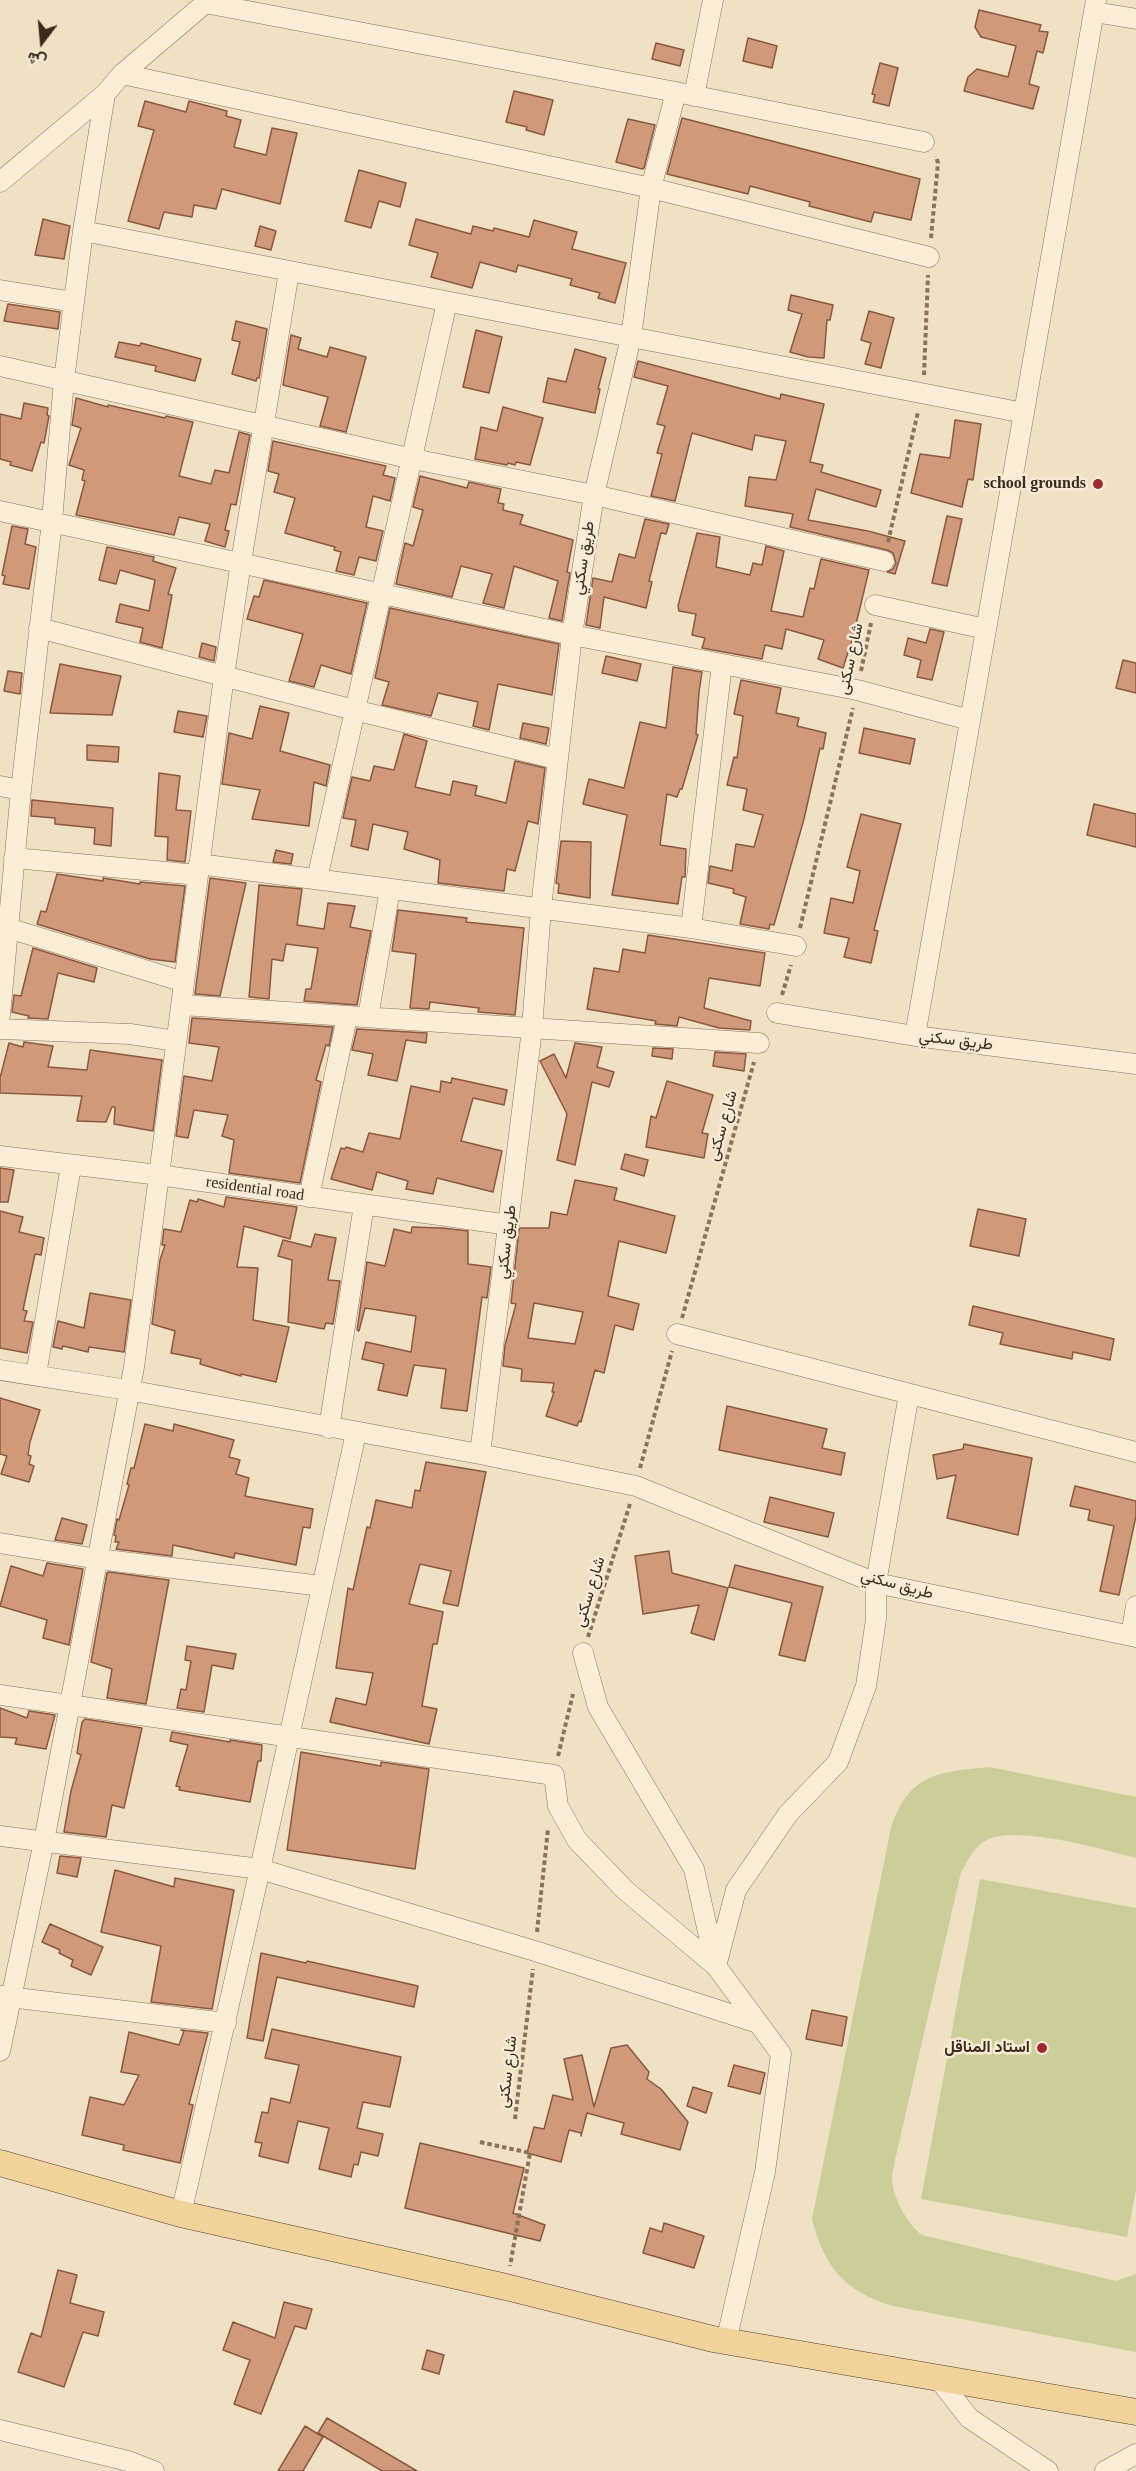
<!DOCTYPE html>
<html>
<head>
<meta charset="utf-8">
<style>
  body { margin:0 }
  #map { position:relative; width:1136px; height:2471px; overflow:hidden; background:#f0e1c5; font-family:"Times New Roman",Vazirmatn,serif }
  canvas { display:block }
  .north { position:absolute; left:12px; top:12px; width:60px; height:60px; -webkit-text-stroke:4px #f7ebd5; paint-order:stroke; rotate:196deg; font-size:16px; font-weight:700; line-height:24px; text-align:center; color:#3b2b1f }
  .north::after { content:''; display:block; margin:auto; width:21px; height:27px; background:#3b2b1f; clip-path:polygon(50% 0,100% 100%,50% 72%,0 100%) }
</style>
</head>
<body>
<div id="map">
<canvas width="1136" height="2471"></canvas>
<div class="north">ش</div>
</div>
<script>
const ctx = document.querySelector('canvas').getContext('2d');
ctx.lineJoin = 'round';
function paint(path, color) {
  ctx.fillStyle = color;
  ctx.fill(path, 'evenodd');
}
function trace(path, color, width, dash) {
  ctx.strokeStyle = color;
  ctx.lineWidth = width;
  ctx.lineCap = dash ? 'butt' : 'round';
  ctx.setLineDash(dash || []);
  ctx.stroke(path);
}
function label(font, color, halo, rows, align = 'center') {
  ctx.font = font + ' "Times New Roman",Vazirmatn,serif';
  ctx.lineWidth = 5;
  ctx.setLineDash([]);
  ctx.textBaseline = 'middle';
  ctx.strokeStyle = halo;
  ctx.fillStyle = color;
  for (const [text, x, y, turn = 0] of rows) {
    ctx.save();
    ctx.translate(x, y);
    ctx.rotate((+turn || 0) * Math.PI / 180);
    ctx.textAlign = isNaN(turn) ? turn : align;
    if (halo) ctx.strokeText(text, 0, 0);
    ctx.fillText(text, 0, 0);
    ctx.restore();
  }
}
paint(new Path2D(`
  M990,1767L1136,1797V1858C1101,1849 1024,1827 991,1838C975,1844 969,1859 961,1872L895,2160C894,2166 892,2173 892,2179C893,2198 907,2224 922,2235L1116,2281L1136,2274V2352L893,2306C845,2292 824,2267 812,2219L891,1828C909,1773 939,1772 990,1767Z
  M980,1879L1136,1908V2189L1127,2237L921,2199Z`), '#cbce98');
const building = new Path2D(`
  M979,10L1041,25L1039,31L1048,32L1043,53L1037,51L1029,84L1039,87L1033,109L964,91L968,77L977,69L1008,77L1016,46L981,37L975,27Z
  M748,38L777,46L772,68L743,61Z
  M656,43L684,50L680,66L652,59Z
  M880,63L898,68L889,106L873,102L875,95L872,94Z
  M514,91L553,100L544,135L526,130L527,127L506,122Z
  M145,101L186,112L189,101L227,111L226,116L241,120L234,147L266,155L272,128L297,133L280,204L222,189L216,209L194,205L192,217L164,212L159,229L128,221L154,130L138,126Z
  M682,118L920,179L911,220L874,212L871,222L809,206L810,202L750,186L748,194L667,174Z
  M628,119L655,125L644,168L642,169L616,162Z
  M359,170L406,183L400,207L379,201L371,228L345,221Z
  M43,219L70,226L64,259L35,255Z
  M416,219L471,234L473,226L493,231L494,228L529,237L534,220L577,232L572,249L626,263L615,303L598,298L600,293L570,285L572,279L518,265L516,272L480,262L472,288L431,277L438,253L409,245Z
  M260,226L276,231L271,250L255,246Z
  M791,295L833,305L830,320H827L824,358L808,357L790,352L802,314L788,310Z
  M8,304L60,312L58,329L4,321Z
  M869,311L894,318L881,368L865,364L871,343L861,340Z
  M236,321L267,329L259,378H257L256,381L232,374L240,342L232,340Z
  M476,330L502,337L489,393L463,387Z
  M291,335L301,338L298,349L327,357L330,347L366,357L346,432L320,426L328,397L283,385Z
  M119,342L140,346L141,343L201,359L195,381L155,371L156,366L115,357Z
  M575,349L606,358L598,389H600L595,413L543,402L548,378L566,382Z
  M638,361L780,399L781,394L824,404L810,462L823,465L821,472L881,490L876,507L816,489L808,520L868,531L905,541L895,574L887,572L893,569L896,563L893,553L887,550L790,527L793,514L745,506L749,477L776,480L786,441L755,435L752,450L692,433L675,501L651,496L662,454L657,453L665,426L657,424L668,386L634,377Z
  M76,398L108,407V405L165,418L166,416L193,422L179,476L211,484L215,470L229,473L239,432L250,435L236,505L231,504L225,530L229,531L225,547L205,541L210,524L179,517L174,535L76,515L85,481L82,480L84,470L69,465L81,428L72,425Z
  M24,403L48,408L47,415L49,416L44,443L41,442L32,471L10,465L11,462L0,459V414L21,419Z
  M503,407L543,418L530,465L516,462L515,465L508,463L507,465L475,459L481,427L497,431Z
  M955,420L981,424L973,480L968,479L962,507L911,493L920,454L950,458Z
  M273,441L386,466L383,475L395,478L390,501L373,496L366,527L383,531L376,561L359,557L354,575L336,571L341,552L334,550L335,547L285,533L295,498L274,492L279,474L268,471Z
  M420,476L467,488L469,482L501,489L498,503L504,504L503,510L523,515L520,524L573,540L567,572L570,573L562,621L549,618L558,581L514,566L504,608L483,603L492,574L461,566L452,597L396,584L405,543L413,546L423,510L413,507Z
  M947,516L962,519L947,586L932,583Z
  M645,519L669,524L666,534L661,533L649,581L652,582L646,608L604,597L600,628L586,625L593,578L612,582L619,554L635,558Z
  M12,526L28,529L25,544L36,547L29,589L3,584L5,576L2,575Z
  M697,533L720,537L716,567L750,575L753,563L762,565L766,546L784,551L771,611L803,617L810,588L814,589L821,559L869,570L853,637L843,668L818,659L824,640L786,629L782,649L765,645L762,659L702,648L705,638L692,635L696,614L679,611L678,606Z
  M107,547L154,557L153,561L176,568L168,594L172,595L162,648L140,642L143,628L116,622L120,604L149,611L155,580L120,570L116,584L99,580Z
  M264,580L367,603L351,674L321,665L314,687L289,681L303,634L247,619L254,596L259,597Z
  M390,608L559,644L552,695L498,684L489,730L473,726L478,702L438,693L431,716L382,705L389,682L375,678Z
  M930,629L944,632L932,680L917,677L921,660L904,655L908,638L926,643Z
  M202,643L216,647L214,661L199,657Z
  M606,656L641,664L637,681L602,673Z
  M1123,660L1136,663V693L1116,688Z
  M60,664L121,676L112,715L50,713Z
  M673,667L702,672L699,692L696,734L698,735L682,789H680L677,797L667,794L660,845L686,849L685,877H682L678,904L612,895L627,815L583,804L589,779L624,788L640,722L666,728Z
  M8,671L22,673L20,694L4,691Z
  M741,680L781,688L776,713L799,718L797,726L826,733L823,749L820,748L804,819L774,925L770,924L769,929L740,924L746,897L733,893L734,889L708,883L710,866L732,871L736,844L754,847L763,815L743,810L747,789L727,785L734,757L737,758L743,716L734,714Z
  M260,706L289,713L280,751L330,765L326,786L314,782L309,826L252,819L260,790L222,784L229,733L252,739Z
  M178,711L207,716L203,737L174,732Z
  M523,723L549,728L546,744L520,738Z
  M864,728L915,739L910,764L859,753Z
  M404,734L427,741L415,787L450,795L453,781L477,786L475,795L506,803L515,761L545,768L538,824L528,821L515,871L507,869L504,891L438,883L440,860L404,849L408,832L373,824L368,850L351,846L356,820L343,818L352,777L370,781L374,766L394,770Z
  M87,745L119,747L118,762L87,760Z
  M159,773L180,776L176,810L191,811L185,862L167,860L168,837L155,836Z
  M32,800L113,808L111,846L94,844L95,828L55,824V818L31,816Z
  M1094,804L1136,814V847L1087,835Z
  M861,814L901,824L874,930L878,931L871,963L844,957L849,938L824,933L831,898L853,903L860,871L847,867Z
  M561,841L591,842L590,898L558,893L559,884L556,883Z
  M276,850L293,854L291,864L273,862Z
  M57,874L103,881V878L140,884V882L185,886L175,962L150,959L37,924L41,911L46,912Z
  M210,878L246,883L220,996L195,994Z
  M259,885L302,889L297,925L324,929L328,903L355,906L350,927L371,931L357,1005L304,1001L306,989H311L318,948L286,944L283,961L272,959L269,999L249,997Z
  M398,910L467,918L466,922L524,928L515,1015L478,1012L479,1008L430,1002L429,1009L410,1008L416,954L392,951Z
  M648,935L765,953L760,986L709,978L704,1008L751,1021L750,1030L719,1028L679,1017L677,1026L655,1024L656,1021L587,1009L594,968L619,972L623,949L645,953Z
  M33,948L97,968L94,982L58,973L48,1019L28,1018L29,1016L12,1012L14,995L21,996Z
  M192,1018L333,1027L329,1046L326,1045L316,1080L321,1082L300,1183L229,1173L234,1140L222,1136L228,1115L194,1110L188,1138L176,1136L184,1076L212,1081L219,1047L189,1043Z
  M357,1029L427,1033L426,1043L406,1040L397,1081L368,1075L373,1054L352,1050Z
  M24,1042L53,1046L48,1067L87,1070L90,1050L162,1060L153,1131L114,1124L115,1107H112L106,1122L77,1121L82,1096L0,1093V1078L9,1043L23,1047Z
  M575,1043L602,1047L597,1067L614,1072L609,1087L592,1082L575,1165L557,1160L567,1114L540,1061L554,1054L566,1078Z
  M653,1048L673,1049L672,1059L652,1056Z
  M715,1052L746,1054L744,1071L713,1066Z
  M452,1078L507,1090L504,1105L473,1098L461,1141L502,1151L493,1192L437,1178L433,1194L406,1189L408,1181L377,1172L372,1190L331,1179L341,1148L345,1149L346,1147L363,1152L369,1133L400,1139L411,1086L440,1092L441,1081L451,1083Z
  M667,1081L713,1095L702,1133L708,1134L704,1158L646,1147L651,1116L656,1118Z
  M625,1154L648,1160L644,1176L621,1169Z
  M0,1168L14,1170L8,1202H0Z
  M575,1180L617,1188L614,1200L675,1216L666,1253L619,1241L608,1296L639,1304L633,1330L615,1325L604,1373L595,1370L581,1422L579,1421L577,1426L546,1416L554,1392H552L554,1383L521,1381L522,1369L503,1366L505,1345L516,1304L511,1303L519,1230L520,1228H549L551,1212L567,1215ZM534,1303L583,1312L575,1344L528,1338Z
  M226,1197L297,1207L290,1239L244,1226L237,1267L258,1268L253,1320L289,1327L276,1382L241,1374V1376L200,1364L201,1359L171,1353L175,1331L152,1324L160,1260L165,1245H162L164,1229L181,1232L190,1200L197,1202L198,1199L224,1207Z
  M978,1209L1026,1219L1019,1256L970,1246Z
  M0,1211L23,1217L19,1232L44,1238L41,1255L35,1254L23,1310L27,1311L24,1321L33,1322L27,1353L0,1348Z
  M412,1227L442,1228L468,1231V1264L491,1267L487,1298L482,1297L467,1411L441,1408L446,1369L414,1365L407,1396L378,1390L384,1364L362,1359L366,1342L411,1352L416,1316L365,1308L359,1331L357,1330L367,1262L385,1266L394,1229L411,1233Z
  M315,1234L336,1238L328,1280L340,1281L333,1324L326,1323L324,1329L288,1322L292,1260L278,1256L283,1240L311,1247Z
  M90,1293L131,1300L124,1352L89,1347L88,1352L63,1346L62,1349L53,1347L58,1321L84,1328Z
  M973,1306L1114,1339L1110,1360L1073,1352L1072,1359L1000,1344L1003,1333L969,1325Z
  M0,1398L40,1410L30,1442L28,1455L31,1456L29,1464L34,1466L29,1482L1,1474L7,1456L0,1454Z
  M727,1406L827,1429L822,1448L845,1453L841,1475L719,1450Z
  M145,1424L173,1431L174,1424L234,1440L229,1457L240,1460L236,1474L249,1478L245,1496L313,1509L310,1528L303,1527L296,1565L235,1553L234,1558L173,1545L172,1556L116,1549L119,1542H115L116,1536L114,1535L117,1519L119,1520L129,1485L127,1484L131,1468H134Z
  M964,1444L1032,1458L1018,1535L947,1518L956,1475L937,1479L933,1455L963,1449Z
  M426,1462L486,1472L458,1606L443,1603L451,1571L420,1564L409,1604L443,1612L437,1644H433L422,1706L437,1709L429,1744L330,1722L336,1698L366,1705L373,1673L336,1668L348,1588L353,1590L367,1527L370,1528L376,1500L412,1508L415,1490L420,1491Z
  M1075,1486L1136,1501V1516L1119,1595L1100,1591L1114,1526L1088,1520L1090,1510L1070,1506Z
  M770,1497L834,1513L828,1537L764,1522Z
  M62,1518L87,1525L82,1544L55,1540Z
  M669,1551L672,1573L728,1588L714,1640L691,1633L699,1605L643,1614L635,1556Z
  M47,1563L83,1569L69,1645L43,1638L47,1620L0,1606L11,1566L43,1576Z
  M735,1565L823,1587L805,1661L779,1655L792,1603L729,1587Z
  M109,1572L169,1580L146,1704L107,1698L112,1669L91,1662L107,1573Z
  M187,1646L236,1654L233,1669L212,1665L204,1712L177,1708L181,1689L186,1690L191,1661L185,1660Z
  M0,1708L27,1718L29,1711L55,1715L46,1749L15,1744L17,1738L0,1737Z
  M85,1719L142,1728L124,1808L112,1805L106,1837L64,1832L71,1791L81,1755L77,1753L82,1722Z
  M172,1732L230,1742V1740L262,1745L261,1761H258L250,1802L179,1790L180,1787L176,1786L188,1745L170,1741Z
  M301,1752L381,1766V1762L429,1769L415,1869L287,1850Z
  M60,1856L81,1858L77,1877L57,1873Z
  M115,1870L174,1887L175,1878L234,1890L212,2009L151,2002L161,1946L101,1932Z
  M50,1924L103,1947L91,1975L71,1966L73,1960L59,1953L60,1950L42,1942Z
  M261,1953L306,1963L307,1961L418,1986L414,2007L277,1977L263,2041L247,2038Z
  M812,2010L847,2017L842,2046L806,2039Z
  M272,2029L401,2057L390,2107L363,2102L357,2128L383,2134L378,2156L361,2152L358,2165L354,2164L351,2177L319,2169L329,2128L298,2121L288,2163L259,2156L262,2143L255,2142L262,2112L268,2113L271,2098L290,2103L299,2065L265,2058Z
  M181,2030L208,2033L189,2104L193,2105L180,2163L123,2150L124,2145L82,2135L90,2097L124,2105L139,2075L121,2072L129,2032L179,2045L184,2031Z
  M627,2045L649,2072L647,2079L661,2089L688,2122L680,2150L621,2134L624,2123L587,2113L581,2136V2133L569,2130L561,2162L527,2153L534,2127L544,2129L553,2095L573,2100L564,2059L582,2055L594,2107L611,2048Z
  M734,2065L765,2073L760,2094L728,2086Z
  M693,2087L712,2093L706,2113L687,2106Z
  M420,2143L524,2168L513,2213L545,2225L540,2241L405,2208Z
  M664,2223L704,2236L694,2268L643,2253L650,2228L662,2232Z
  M58,2270L77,2275L70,2303L104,2312L98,2336L83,2332L64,2387L18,2372L31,2333L41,2337Z
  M284,2302L312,2309L306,2329L295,2326L261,2414L234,2404L250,2360L223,2350L233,2322L275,2338Z
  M427,2350L444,2355L439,2374L422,2369Z
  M327,2418L417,2471H382L318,2433Z
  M305,2426L323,2437L303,2471H278Z`);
paint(building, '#cf997a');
trace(building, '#8b593f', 1.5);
const minor = new Path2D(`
  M205,3L676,92L924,142
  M1094,12L1136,19
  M122,74L651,188L929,257
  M694,96L713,0
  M0,182L105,94L122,74L209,0
  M83,231L1024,413
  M0,290L74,302
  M0,366L413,459L594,495L884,561
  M0,511L572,635L857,690L970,720
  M875,605L986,629
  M39,628L354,710L557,759
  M0,786L21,790
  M14,858L198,875
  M199,864L691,928L796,946
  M317,879L447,302
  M8,928L184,982
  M691,928L722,664
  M181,1005L759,1043
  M777,1013L915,1036L1136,1064
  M0,1015L21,790L52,521L64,380L83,231L105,94
  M368,1017L390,889
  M0,1029L130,1034L176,1041
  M915,1036L1096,0
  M0,1156L159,1175L509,1225
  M309,1197L347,1017
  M677,1334L1136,1452
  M0,1370L128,1390L480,1454L636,1486L876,1583L1136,1637
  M36,1375L71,1166
  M329,1428L364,1205
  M480,1454L532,1029L541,908L572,635L594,495L631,337L651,188L676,92
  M0,1543L98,1559L322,1586
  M1131,1636L1136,1606
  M583,1653L598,1707L694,1869L715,1963
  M0,1695L554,1775L558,1806L577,1840L625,1890L716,1966L781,2054L765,2172L726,2342
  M0,1836L260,1869L535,1951L758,2023
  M716,1966L736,1890L788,1814L838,1762L866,1686L876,1619V1583L909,1394
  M0,1996L226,2023
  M0,2051L44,1841L134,1367L224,676L241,562L289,272
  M181,2214L260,1869L356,1433
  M937,2377L969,2418L1048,2471
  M0,2430L128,2461L154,2471
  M1105,2471L1136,2454`);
const major = new Path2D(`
  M0,2163L181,2214L506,2287L713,2339L1136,2412`);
trace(minor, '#8b725a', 21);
trace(major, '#59402e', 27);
trace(new Path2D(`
  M931,238L938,163L936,156
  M924,375L928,275
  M888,542L918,412
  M861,671L871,623
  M800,928L853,708
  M782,995L791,965
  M682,1318L754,1062
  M640,1468L672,1351
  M588,1637L630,1504
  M558,1756L573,1694
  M537,1932L548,1829
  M515,2119L533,1969
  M480,2142L530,2153L510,2266`), '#8b725a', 4, [4.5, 3]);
trace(minor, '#faeed9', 20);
trace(major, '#f3d39c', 26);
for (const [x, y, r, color] of [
  [1098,484,6,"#9c2830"],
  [1042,2048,6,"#9c2830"]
]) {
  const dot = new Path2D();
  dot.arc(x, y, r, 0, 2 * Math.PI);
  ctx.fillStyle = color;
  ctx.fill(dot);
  trace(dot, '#f7ebd5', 2);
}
label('bold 16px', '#3b2b1f', '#f7ebd5', [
  ["school grounds",1086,484],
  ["استاد المناقل",1030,2048]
], 'right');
label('16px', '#3b2b1f', '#f7ebd5', [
  ["طريق سكني",584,558,-81],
  ["شارع سكنى",851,659,-78],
  ["طريق سكني",956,1041,7],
  ["شارع سكنى",723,1126,-74],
  ["residential road",255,1189,8],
  ["طريق سكني",507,1242,-83],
  ["طريق سكني",897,1585,15],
  ["شارع سكنى",590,1592,-73],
  ["شارع سكنى",508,2072,-83]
]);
</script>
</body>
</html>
